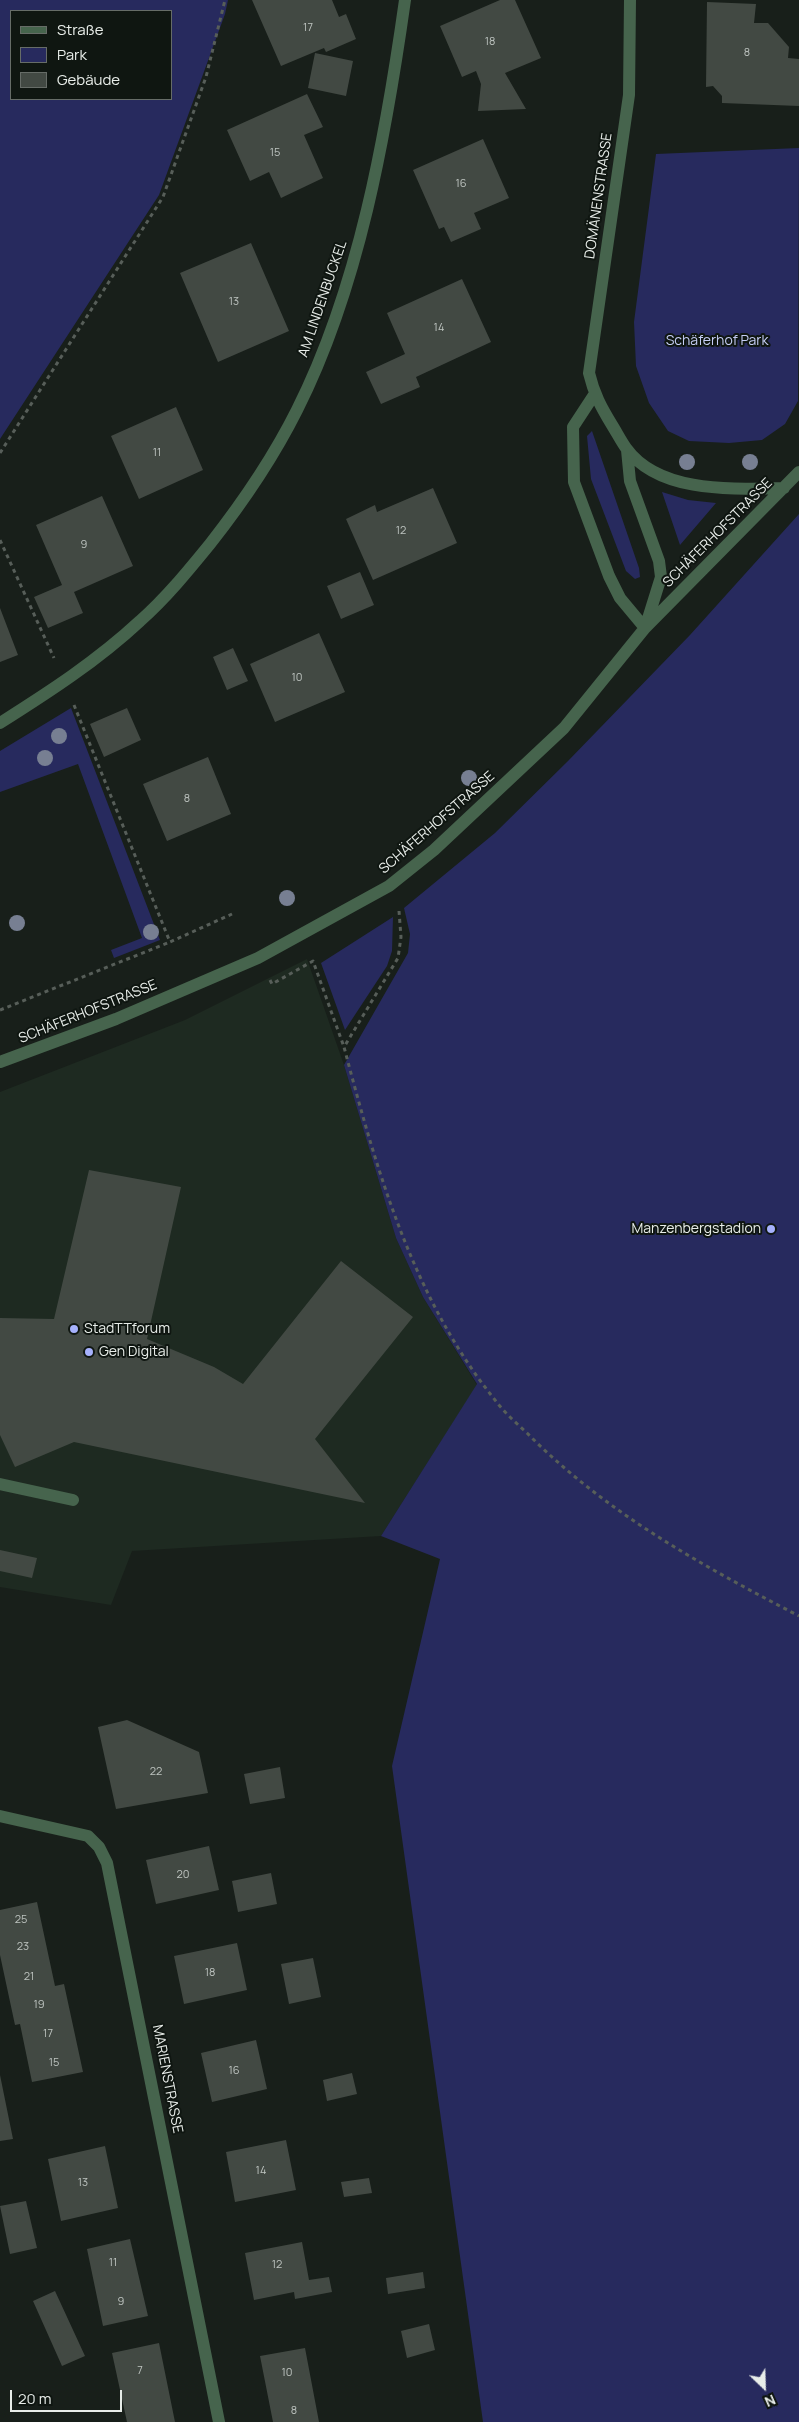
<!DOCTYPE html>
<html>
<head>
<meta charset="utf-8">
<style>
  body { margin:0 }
  #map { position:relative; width:799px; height:2422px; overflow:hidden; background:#181f1a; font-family:Manrope,sans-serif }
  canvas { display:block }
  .legend { position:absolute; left:10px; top:10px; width:162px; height:90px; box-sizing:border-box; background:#0f1611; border:1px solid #666c67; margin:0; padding:6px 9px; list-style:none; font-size:15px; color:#e8ede9 }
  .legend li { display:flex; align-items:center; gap:10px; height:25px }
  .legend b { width:25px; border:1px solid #666c67 }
  .north { position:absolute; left:739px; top:2362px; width:50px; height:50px; -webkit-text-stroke:4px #0f1611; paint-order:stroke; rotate:156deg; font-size:14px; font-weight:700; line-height:20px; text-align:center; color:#e8ede9 }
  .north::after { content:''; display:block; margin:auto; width:18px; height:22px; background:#e8ede9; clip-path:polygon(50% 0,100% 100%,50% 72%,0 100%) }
  .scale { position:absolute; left:10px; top:2390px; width:112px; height:22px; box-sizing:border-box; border:2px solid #e8ede9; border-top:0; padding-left:6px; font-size:15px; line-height:18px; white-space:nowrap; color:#e8ede9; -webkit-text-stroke:4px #0f1611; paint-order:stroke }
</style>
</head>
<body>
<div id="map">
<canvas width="799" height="2422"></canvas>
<ul class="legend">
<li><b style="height:6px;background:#46644d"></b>Straße</li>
<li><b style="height:14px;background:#272a5e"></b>Park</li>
<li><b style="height:14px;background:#424943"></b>Gebäude</li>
</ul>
<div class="north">N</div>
<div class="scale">20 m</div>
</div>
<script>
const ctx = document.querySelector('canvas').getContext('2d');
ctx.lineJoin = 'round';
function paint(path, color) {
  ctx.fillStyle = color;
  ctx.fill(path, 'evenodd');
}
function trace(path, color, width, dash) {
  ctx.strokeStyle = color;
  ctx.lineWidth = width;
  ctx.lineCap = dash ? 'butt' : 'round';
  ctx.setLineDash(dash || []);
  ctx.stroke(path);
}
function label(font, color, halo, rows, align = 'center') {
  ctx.font = font + ' Manrope,sans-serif';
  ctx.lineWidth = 4;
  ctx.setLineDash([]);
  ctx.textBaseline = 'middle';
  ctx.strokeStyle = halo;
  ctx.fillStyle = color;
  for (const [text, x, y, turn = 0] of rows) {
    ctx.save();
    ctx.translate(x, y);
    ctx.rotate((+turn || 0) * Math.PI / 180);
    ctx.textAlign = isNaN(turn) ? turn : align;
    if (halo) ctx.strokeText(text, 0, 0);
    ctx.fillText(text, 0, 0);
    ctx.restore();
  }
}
paint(new Path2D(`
  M307,959L344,1065L396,1238L423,1297L477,1385L381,1536L132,1551L111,1605L0,1587V1092L185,1020Z`), '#1e2a21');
paint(new Path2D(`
  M0,0H228L225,14L159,195L0,439ZM11,11H171V99H11Z
  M799,148L798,401L785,424L762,440L729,443L689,441L668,431L649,403L636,366L634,322L656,154Z
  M592,431L639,568L640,577L635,579L626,571L591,479L587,436Z
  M662,492L688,500L716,503L680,545Z
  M799,514V2422H483L392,1766L440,1559L381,1536L477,1384L423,1297L396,1238L344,1065L408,953L410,934L404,908L495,833L568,761L690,635Z
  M71,708L160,940L114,958L111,950L142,938L78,764L0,792V751Z
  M393,917L392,951L387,966L345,1030L321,963Z`), '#272a5e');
paint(new Path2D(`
  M252,0H332L339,17L346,14L356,39L326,52L324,48L281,66Z
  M500,0H515L541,58L505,73L526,109L478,111L481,84L476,71L462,77L440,26Z
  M707,2L756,4L754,23H768L789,47L788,58L799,59V106L722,103V96L713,86L706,87Z
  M315,53L353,61L346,96L308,88Z
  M307,94L323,127L304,135L323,178L281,198L269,172L250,181L227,130Z
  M483,139L509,198L474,213L481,229L451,242L444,227L439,229L413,170Z
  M251,243L289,331L218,362L180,273Z
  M462,279L491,342L416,377L420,387L381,404L366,372L405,354L387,313Z
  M176,407L203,470L139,499L111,436Z
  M433,488L457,543L373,580L346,519L375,505L377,512Z
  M102,496L133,566L74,592L83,613L48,628L34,597L62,585L36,525Z
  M360,572L374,605L341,619L327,586Z
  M0,608L18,655L0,662Z
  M319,633L345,692L275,722L250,664Z
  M233,648L248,681L227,690L213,657Z
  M127,708L141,740L104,757L90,724Z
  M208,757L231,814L167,841L143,784Z
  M89,1170L181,1187L147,1339L214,1367L243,1384L341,1261L413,1317L315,1439L365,1503L74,1442L15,1467L0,1435V1318L54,1319Z
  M0,1550L37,1558L32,1578L0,1571Z
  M127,1720L199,1752L208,1793L116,1809L98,1727Z
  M280,1767L285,1798L250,1804L244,1774Z
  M209,1846L219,1890L156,1904L146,1860Z
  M271,1873L277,1904L238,1912L232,1881Z
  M37,1902L55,1986L64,1984L83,2072L32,2082L20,2024L15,2025L0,1955V1910Z
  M237,1943L247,1990L184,2004L174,1956Z
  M313,1958L321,1997L289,2004L281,1964Z
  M256,2040L267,2089L212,2102L201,2053Z
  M352,2073L357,2094L327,2101L323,2080Z
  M0,2075L13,2139L0,2141Z
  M286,2140L296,2190L235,2202L226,2152Z
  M105,2146L118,2208L61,2221L48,2159Z
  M369,2178L372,2193L344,2197L341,2182Z
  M26,2201L37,2248L10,2254L0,2206Z
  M130,2239L148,2316L103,2326L87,2249Z
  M302,2242L309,2280L329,2277L332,2292L295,2299L294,2292L254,2300L245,2253Z
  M423,2272L425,2288L388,2294L386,2278Z
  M55,2291L85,2356L62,2366L33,2301Z
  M429,2324L435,2350L407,2358L401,2331Z
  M159,2343L175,2422H127L112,2353Z
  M305,2348L319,2422H273L260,2356Z`), '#424943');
trace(new Path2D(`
  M0,453L163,197L206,77L225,0
  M0,540L54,658
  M74,705L170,942L232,914
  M399,911L401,937L398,958L344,1047C377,1172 413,1298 495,1400C504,1412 516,1423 527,1433C606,1513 701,1565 799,1616
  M270,980L272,984L313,961L344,1047
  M0,1010L170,942`), '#575e59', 3, [4, 4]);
trace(new Path2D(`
  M630,0L629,95L589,373C594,394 601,407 612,425C617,433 621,441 626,448C659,494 734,489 784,488
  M594,395L573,427L574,482L609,576L620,598L645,628
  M627,450L630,481L659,561L661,577L646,625
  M0,723C49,692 97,661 140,621C166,598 188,571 210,544C243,502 273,458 297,410C359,287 386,135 405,0
  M0,1062L116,1019L258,958L389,886L434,850L564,728L645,628L799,472
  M0,1484L73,1500
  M0,1816L88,1836L99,1847L107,1863L219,2422`), '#46644d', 12);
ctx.fillStyle = '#777f92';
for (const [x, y] of [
  [687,462],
  [750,462],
  [59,736],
  [45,758],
  [469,778],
  [287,898],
  [17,923],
  [151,932]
]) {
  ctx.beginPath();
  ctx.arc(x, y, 8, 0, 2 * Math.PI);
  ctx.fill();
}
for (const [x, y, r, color] of [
  [771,1229,5,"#a6b1fc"],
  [74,1329,5,"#a6b1fc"],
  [89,1352,5,"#a6b1fc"]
]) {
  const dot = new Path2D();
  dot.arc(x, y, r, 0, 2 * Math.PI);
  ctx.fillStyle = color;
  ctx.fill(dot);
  trace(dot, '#0f1611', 2);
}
label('11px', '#bec4c0', null, [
  ["17",308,28],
  ["18",490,42],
  ["8",747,53],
  ["15",275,153],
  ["16",461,184],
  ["13",234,302],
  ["14",439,328],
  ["11",157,453],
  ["12",401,531],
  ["9",84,545],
  ["10",297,678],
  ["8",187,799],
  ["22",156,1772],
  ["20",183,1875],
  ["25",21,1920],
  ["23",23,1947],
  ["18",210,1973],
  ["21",29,1977],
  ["19",39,2005],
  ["17",48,2034],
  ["15",54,2063],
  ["16",234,2071],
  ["14",261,2171],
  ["13",83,2183],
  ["11",113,2263],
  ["12",277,2265],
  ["9",121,2302],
  ["7",140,2371],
  ["10",287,2373],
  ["8",294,2411]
]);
label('14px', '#e8ede9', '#0f1611', [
  ["DOMÄNENSTRASSE",599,196,-82],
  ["AM LINDENBUCKEL",323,299,-71],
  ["SCHÄFERHOFSTRASSE",718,533,-45],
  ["SCHÄFERHOFSTRASSE",437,823,-41],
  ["SCHÄFERHOFSTRASSE",88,1012,-22],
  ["MARIENSTRASSE",167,2079,79]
]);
label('14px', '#c5cdf5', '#0f1611', [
  ["Schäferhof Park",717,341]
]);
label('14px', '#e8ede9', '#0f1611', [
  ["Manzenbergstadion",761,1229,"right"],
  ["StadTTforum",84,1329],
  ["Gen Digital",99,1352]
], 'left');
</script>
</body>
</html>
